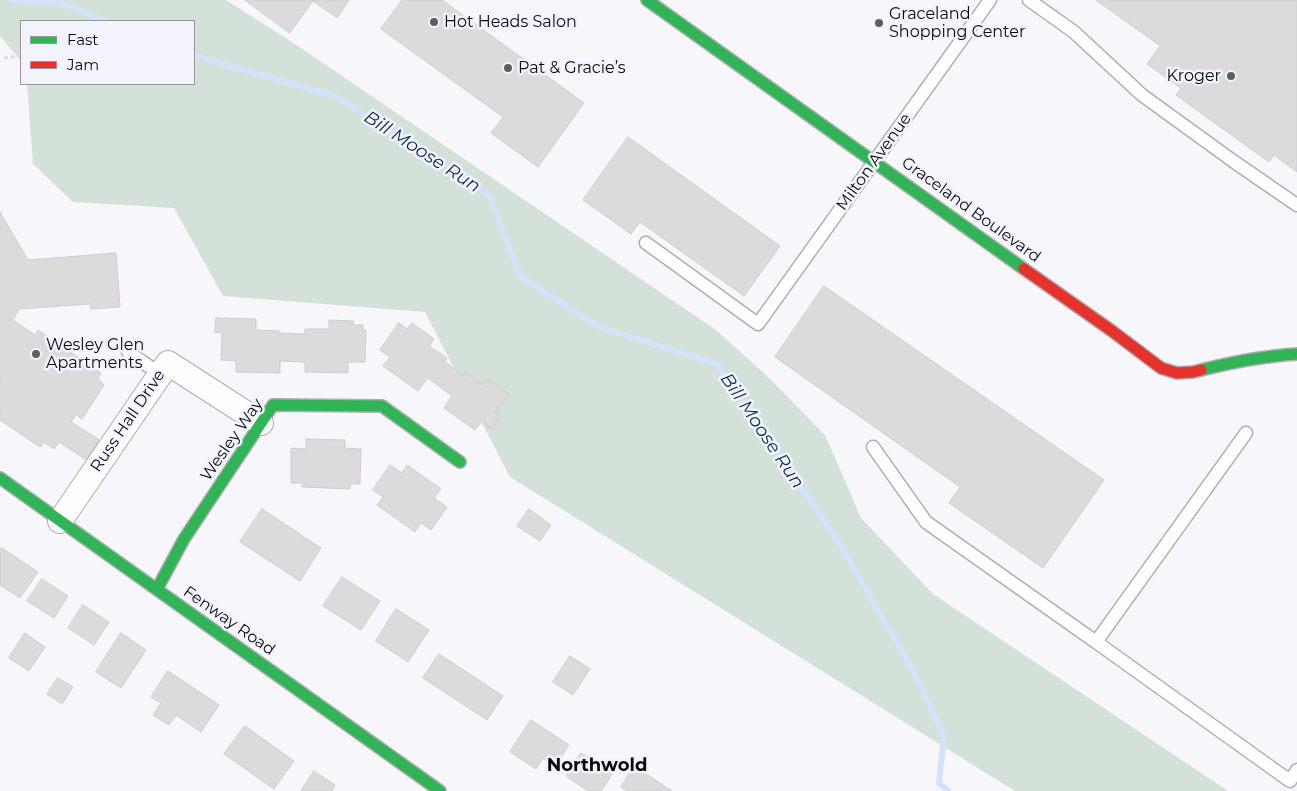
<!DOCTYPE html>
<html>
<head>
<meta charset="utf-8">
<style>
  body { margin:0 }
  #map { position:relative; width:1297px; height:791px; overflow:hidden; background:#f6f6fb; font-family:Montserrat,sans-serif }
  canvas { display:block }
  .legend { position:absolute; left:20px; top:20px; width:175px; height:65px; box-sizing:border-box; background:#f3f3fe; border:1px solid #96969e; margin:0; padding:6px 9px; list-style:none; font-size:15px; color:#0b0b0f }
  .legend li { display:flex; align-items:center; gap:10px; height:25px }
  .legend b { width:25px; border:1px solid #96969e }
</style>
</head>
<body>
<div id="map">
<canvas width="1297" height="791"></canvas>
<ul class="legend">
<li><b style="height:6px;background:#30b455"></b>Fast</li>
<li><b style="height:6px;background:#e5322d"></b>Jam</li>
</ul>
</div>
<script>
const ctx = document.querySelector('canvas').getContext('2d');
ctx.lineJoin = 'round';
function paint(path, color) {
  ctx.fillStyle = color;
  ctx.fill(path, 'evenodd');
}
function trace(path, color, width, dash) {
  ctx.strokeStyle = color;
  ctx.lineWidth = width;
  ctx.lineCap = dash ? 'butt' : 'round';
  ctx.setLineDash(dash || []);
  ctx.stroke(path);
}
function label(font, color, halo, rows, align = 'center') {
  ctx.font = font + ' Montserrat,sans-serif';
  ctx.lineWidth = 5;
  ctx.setLineDash([]);
  ctx.textBaseline = 'middle';
  ctx.strokeStyle = halo;
  ctx.fillStyle = color;
  for (const [text, x, y, turn = 0] of rows) {
    ctx.save();
    ctx.translate(x, y);
    ctx.rotate((+turn || 0) * Math.PI / 180);
    ctx.textAlign = isNaN(turn) ? turn : align;
    if (halo) ctx.strokeText(text, 0, 0);
    ctx.fillText(text, 0, 0);
    ctx.restore();
  }
}
paint(new Path2D(`
  M0,0H53L57,2L62,0H226L295,44L716,330L765,374L825,435L861,518L933,594L1228,791H1015L510,477L425,312L223,296L174,208L73,202L33,164L27,84H194V21H21V61L0,36Z`), '#d4e1d8');
trace(new Path2D(`
  M12,0L14,1L57,2L106,21
  M194,55L209,60L335,96L489,195L520,276L599,327L717,364L838,541L914,673L944,737L939,783L948,791`), '#d2e2f8', 6);
const building = new Path2D(`
  M245,0H349L337,18L313,1L290,33Z
  M402,0H442L584,103L538,167L491,133L503,117L381,29Z
  M1096,0H1297V172L1274,155L1269,162L1176,95L1181,88L1147,64L1160,46Z
  M628,137L780,246L744,296L640,222L631,234L583,200Z
  M0,212L28,260L116,253L120,307L91,309L90,304L19,309L13,320L35,335L38,330L101,373L98,378L104,385L82,419L76,415L71,422L101,441L88,461L59,442L54,449L44,442L40,447L0,420Z
  M824,286L1104,480L1043,568L949,503L960,487L775,357Z
  M216,318L256,319V330L279,331V333L305,334V329H329V320L354,321L353,325H363V330H366L365,362H348V373L305,372V362L280,361V373L236,372V361L221,360L222,333L215,332Z
  M399,323L407,329L412,323L434,339L429,346L447,358L445,362L463,375L465,372L482,385L487,378L509,394L495,412L500,416L492,429L482,421L475,430L444,408L452,396L428,378L418,391L383,366L390,357L380,350Z
  M306,439L345,440V448L361,449L360,484H350V489L302,487V483H291V448L306,449Z
  M390,465L402,473L407,465L441,489L434,498L447,507L431,530L421,523L415,532L377,505L383,497L373,490Z
  M262,509L321,548L300,581L240,542Z
  M529,509L551,525L540,541L517,526Z
  M2,548L38,572L20,598L0,585V551Z
  M342,577L380,601L361,630L323,606Z
  M42,579L68,596L54,618L27,601Z
  M83,605L109,622L94,645L68,628Z
  M396,609L429,630L408,662L376,641Z
  M25,633L45,647L29,671L9,658Z
  M121,633L146,650L121,688L96,672Z
  M439,654L503,696L487,720L423,678Z
  M570,656L590,669L573,695L553,682Z
  M168,671L219,705L201,732L176,715L169,725L153,715L161,703L151,697Z
  M58,678L73,687L62,704L47,694Z
  M531,720L569,745L555,766L543,758L536,769L510,752Z
  M245,726L294,761L274,789L224,754Z
  M581,753L612,774L601,791H588L566,776Z
  M634,766L672,791H627L621,787Z
  M314,771L335,785L332,791H301Z`);
paint(building, '#dddadc');
trace(building, '#cfcdcf', 1);
const lane = new Path2D(`
  M1029,0L1074,32L1142,95L1233,161L1297,205
  M646,243L758,324L990,0
  M128,352L160,374
  M1246,433L1096,642L1290,781L1297,770
  M873,447L926,522L1096,642`);
const street = new Path2D(`
  M60,521L168,363L261,423`);
const fast = new Path2D(`
  M647,0L1024,269
  M1201,370C1233,362 1264,356 1297,354
  M0,478L440,791
  M157,589L184,539L273,405L382,406L460,462`);
const jam = new Path2D(`
  M1024,269L1112,331L1161,368L1177,373L1193,372L1201,370`);
trace(lane, '#aeaeb2', 15);
trace(street, '#aeaeb2', 26);
trace(fast, '#aeaeb2', 14);
trace(jam, '#aeaeb2', 14);
trace(new Path2D(`
  M4,58L21,56`), '#dedee1', 3, [4, 2.5]);
trace(lane, '#fefefe', 12);
trace(street, '#fefefe', 24);
trace(fast, '#30b455', 11);
trace(jam, '#e5322d', 11);
for (const [x, y, r, color] of [
  [434,22,5,"#5d5d62"],
  [879,23,5,"#5d5d62"],
  [508,68,5,"#5d5d62"],
  [1231,76,5,"#5d5d62"],
  [36,354,5,"#5d5d62"]
]) {
  const dot = new Path2D();
  dot.arc(x, y, r, 0, 2 * Math.PI);
  ctx.fillStyle = color;
  ctx.fill(dot);
  trace(dot, '#f3f3fe', 2);
}
label('16px', '#0b0b0f', '#f3f3fe', [
  ["Graceland",889,14],
  ["Shopping Center",889,32],
  ["Hot Heads Salon",444,22],
  ["Pat & Gracie’s",518,68],
  ["Kroger",1221,76,"right"],
  ["Wesley Glen",46,345],
  ["Apartments",46,363]
], 'left');
label('16px', '#0b0b0f', '#f3f3fe', [
  ["Milton Avenue",874,162,-54],
  ["Graceland Boulevard",971,210,36],
  ["Russ Hall Drive",128,421,-56],
  ["Wesley Way",232,440,-55],
  ["Fenway Road",229,621,35]
]);
label('italic 18px', '#082a4f', '#f3f3fe', [
  ["Bill Moose Run",422,152,33],
  ["Bill Moose Run",762,431,56]
]);
label('bold 18px', '#0b0b0f', '#f3f3fe', [
  ["Northwold",597,766]
]);
</script>
</body>
</html>
